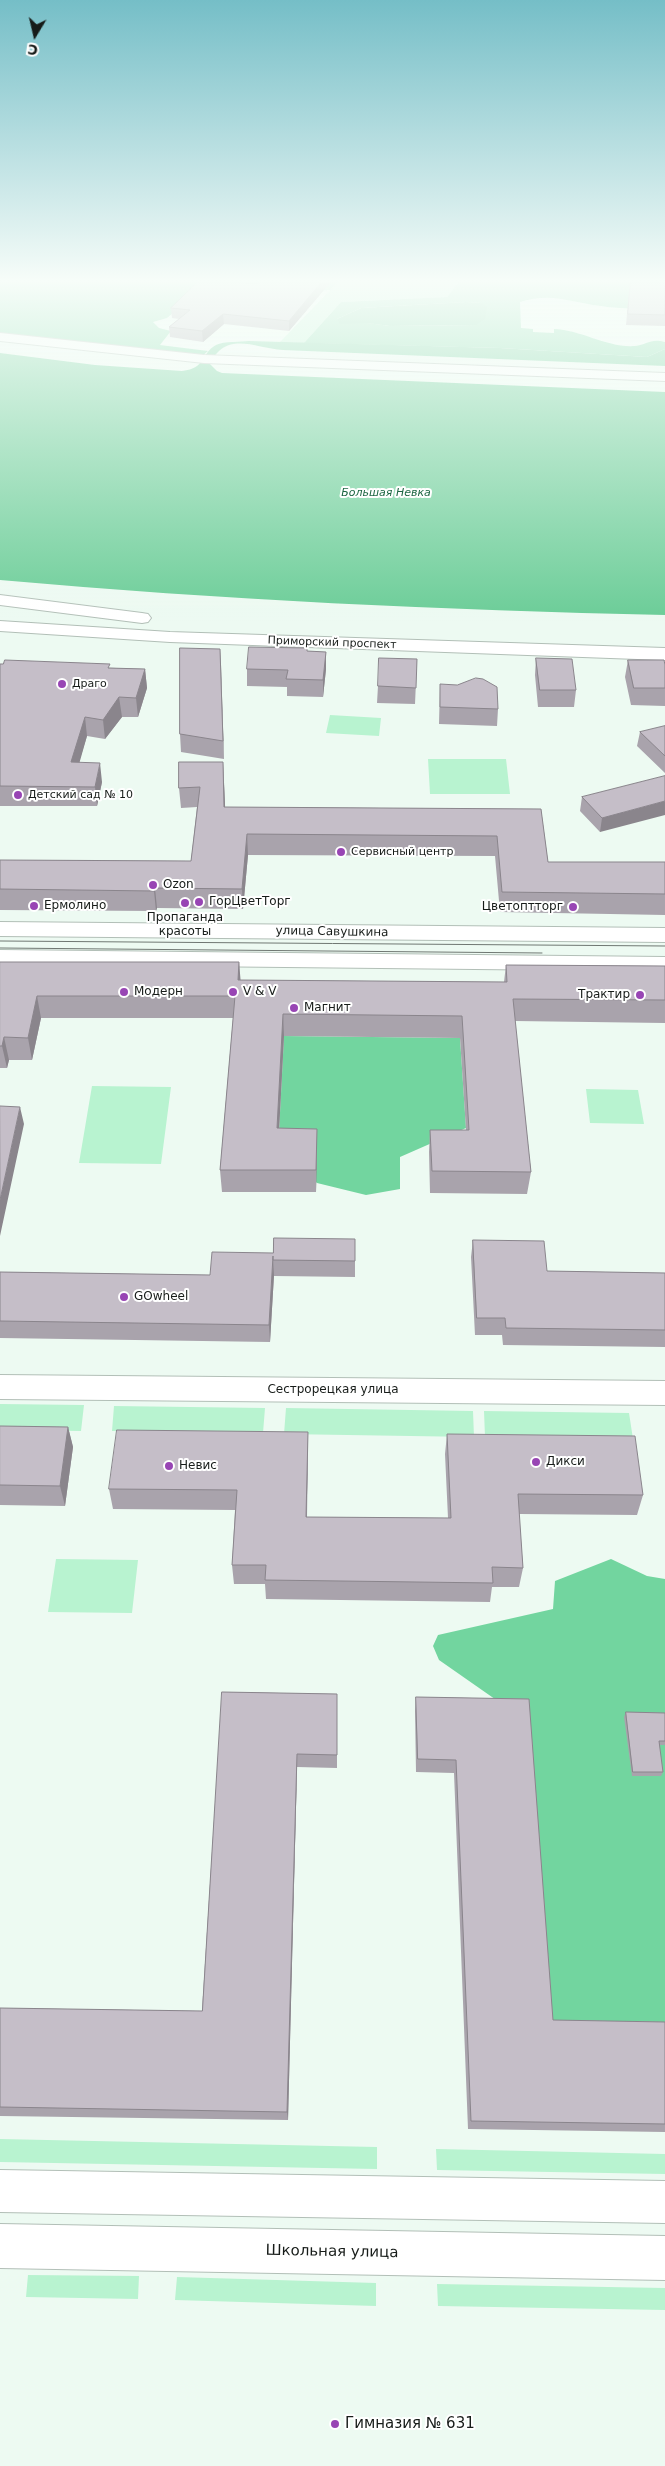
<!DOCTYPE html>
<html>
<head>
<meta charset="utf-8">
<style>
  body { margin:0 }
  #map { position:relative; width:665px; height:2466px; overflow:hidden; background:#edfaf2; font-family:"DejaVu Sans",sans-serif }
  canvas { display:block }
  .north { position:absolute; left:10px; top:10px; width:50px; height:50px; -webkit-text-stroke:4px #fff; paint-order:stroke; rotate:189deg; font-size:14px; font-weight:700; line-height:20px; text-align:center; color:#171c19 }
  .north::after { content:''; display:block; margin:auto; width:18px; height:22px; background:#171c19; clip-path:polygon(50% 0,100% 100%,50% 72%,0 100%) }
</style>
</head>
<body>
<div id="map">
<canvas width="665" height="2466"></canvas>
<div class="north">С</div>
</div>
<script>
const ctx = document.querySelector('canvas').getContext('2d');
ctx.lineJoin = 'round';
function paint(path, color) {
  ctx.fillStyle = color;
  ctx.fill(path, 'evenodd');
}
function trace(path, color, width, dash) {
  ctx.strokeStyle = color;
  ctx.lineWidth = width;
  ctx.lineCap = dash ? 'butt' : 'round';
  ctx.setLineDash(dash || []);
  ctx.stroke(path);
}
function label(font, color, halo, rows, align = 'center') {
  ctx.font = font + ' "DejaVu Sans",sans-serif';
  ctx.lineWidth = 4;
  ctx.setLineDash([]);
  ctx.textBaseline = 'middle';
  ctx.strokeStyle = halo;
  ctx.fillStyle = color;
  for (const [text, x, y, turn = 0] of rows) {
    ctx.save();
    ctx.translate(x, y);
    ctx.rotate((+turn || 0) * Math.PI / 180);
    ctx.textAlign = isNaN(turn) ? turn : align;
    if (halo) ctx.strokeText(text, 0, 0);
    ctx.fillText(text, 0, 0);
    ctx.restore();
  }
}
paint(new Path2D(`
  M341,279H461L447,297L341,302L304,343L280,342Z
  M330,715L381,718L379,736L326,733Z
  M428,759H506L510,794H430Z
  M92,1086L171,1087L161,1164L79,1163Z
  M586,1089L638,1090L644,1124L590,1123Z
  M0,1404L84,1405L81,1431L0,1430Z
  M114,1406L265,1408L263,1433L112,1431Z
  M286,1408L473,1411L474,1437L284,1434Z
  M484,1411L629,1413L633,1439L485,1437Z
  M56,1559L138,1560L132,1613L48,1612Z
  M0,2139L377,2147V2169L0,2162Z
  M436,2149L665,2154V2174L437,2170Z
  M28,2275L139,2276L138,2299L26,2297Z
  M177,2277L376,2283V2306L175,2300Z
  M437,2284L665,2288V2310L438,2306Z`), '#b8f3d0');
paint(new Path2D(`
  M0,279H341L330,290L247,293L202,288L167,318L153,322L159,328L171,331L160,345L208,351L201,357L0,336Z
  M461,279H630L652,309C635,308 618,309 601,306C569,302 552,292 520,302L521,328L533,329V332L554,333V329C582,330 607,348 635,346C647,345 650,338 665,342V349L647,357L500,348L304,343L341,302L447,297ZM466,302L482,303L476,325L390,326L337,319L361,308Z
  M284,1036L460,1038L466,1128L400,1157V1189L366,1195L317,1183L278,1151Z
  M611,1559L647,1576L665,1579V2032L549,2030L502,1704L439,1660L433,1646L438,1635L553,1609L555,1581Z`), '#72d59f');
paint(new Path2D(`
  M466,302L482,303L487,307L485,319L476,325L390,326L366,323L340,324L337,319L361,308Z
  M249,341L500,348L647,357L665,349V366L283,350C254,348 226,330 210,364L217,371L222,373L665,392V615C443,610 222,600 0,580V353L95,365L182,371C207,368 200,354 216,345C224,341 240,342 249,341Z`), '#69cc96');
const minor = new Path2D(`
  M0,333L204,355L665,373V381L204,363L0,341Z
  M0,1375L665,1381V1405L0,1399Z
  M0,2170L665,2181V2223L0,2212Z
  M0,2224L665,2236V2280L0,2268Z`);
const major = new Path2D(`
  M0,595L142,613L148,614L151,618L148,622L142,623L0,605Z
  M0,621L170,632L665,648V660L170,642L0,631Z
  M0,922L665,928V942L0,936Z
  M0,950L665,957V971L0,964Z`);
trace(minor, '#b2bfb7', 2);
trace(major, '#b2bfb7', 2);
paint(minor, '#fff');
paint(major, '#fff');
trace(new Path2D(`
  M0,941L665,946
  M0,948L542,953`), '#6f7772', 1);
paint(new Path2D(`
  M263,279H330V283L289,331L224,324L203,342L170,337L169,327L179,319L172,318L171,308L257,284Z
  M630,279H665V326L626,325Z
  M307,648V651L326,652V669L323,697L287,696V687L247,686V669Z
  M220,649L224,759L181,752L180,734Z
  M536,658L576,690L574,707H538L535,675Z
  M417,659L415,704L377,703L378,686Z
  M628,660L665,665V706L631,705L625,677Z
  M0,664L145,669L147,688L138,717H122L105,739L87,736L79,762L102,782L97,806H0Z
  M440,684L498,709L497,726L439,724Z
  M665,726V773L637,746L640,732Z
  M223,762L225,807L541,809L548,862H665V915L500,912L495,856L248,855L243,909L157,908L156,911L0,910V860L191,861L197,807L181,808L179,788Z
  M665,776L600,832L580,811L582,797Z
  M0,962H239L240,980L504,982L506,965L665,966V1023L515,1021L531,1172L527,1194L430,1193L429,1152L430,1130H466L460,1038L284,1036L279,1128L317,1129L316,1192H222L220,1170L233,1018H41L32,1060H9L7,1068H0Z
  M355,1239V1277L274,1276V1275L270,1342L0,1338V1272L210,1275L273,1253Z
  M473,1240L547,1271L665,1273V1347L503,1345L502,1335H475L471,1257Z
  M0,1426L68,1427L73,1447L65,1506L0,1505Z
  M308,1432V1453L307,1517L448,1518L445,1454L447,1434L643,1495L637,1515L519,1514L523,1568L519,1587H492L490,1602L266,1599L265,1584H234L232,1565L235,1510L113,1509L109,1489Z
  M222,1692L337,1694V1768L297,1767L288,2120L0,2116V2008L202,2011Z
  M416,1697L529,1699L553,2020L665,2022V2132L468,2129L454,1773L416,1772L415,1711Z
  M626,1712L665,1713V1745H659L663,1772L661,1776H632L624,1717Z`), '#a9a3ac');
paint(new Path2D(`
  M324,279H330V283L289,331V321Z
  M223,314L224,324L203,342L202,331Z
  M220,649L221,665L224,759L223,741Z
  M326,652V669L323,697V680Z
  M145,669L147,688L138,717L136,698Z
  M119,697L122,717L105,739L103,720Z
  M85,717L87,736L74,782L71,762Z
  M223,762L224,782L226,827L224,807Z
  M100,763L102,782L97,806L95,787Z
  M665,801V815L600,832L602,818Z
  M247,834L248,855L243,909L242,889Z
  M155,888L157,908L156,911L154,891Z
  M239,962L241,985L238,980Z
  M37,996L41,1018L32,1060L28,1038Z
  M283,1014L284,1036L278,1151L277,1128Z
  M4,1037L9,1060L7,1068L2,1046Z
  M20,1107L24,1124L0,1236V1200Z
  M317,1129V1151L316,1192V1170Z
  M273,1260L274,1275L270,1342L269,1325Z
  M68,1427L73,1447L65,1506L60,1486Z
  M308,1432V1453L306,1536V1517Z
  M297,1754V1767L288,2120L287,2112Z`), '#8a858c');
const building = new Path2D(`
  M201,279L257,284L263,279H324L289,321L223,314L202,331L169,327L190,310L171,308Z
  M631,279H665V315L628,314Z
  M249,647L307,648V651L326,652L323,680L286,679L288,670L247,669Z
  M180,648L220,649L223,741L180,734Z
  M379,658L417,659L416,688L378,686Z
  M536,658L572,659L576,690H540Z
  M5,660L110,664L108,668L145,669L136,698L119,697L103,720L85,717L71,762L100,763L95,787L0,786V664H3Z
  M628,660H664L665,665V688H634Z
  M476,678L483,679L497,687L498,709L440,707V684L457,685Z
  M665,726V756L640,732Z
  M179,762H223L224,807L541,809L548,862H665V894L502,892L497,836L247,834L242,889L155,888L154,891L0,889V860L191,861L200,787L179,788Z
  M665,776V801L602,818L582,797Z
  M0,962H239L238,980L507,982L506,965L665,966V1000L513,999L531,1172L432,1171L430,1130H469L462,1016L283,1014L277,1128L317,1129L316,1170H220L235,996H37L28,1038L4,1037L2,1046H0Z
  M0,1106L20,1107L0,1200Z
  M274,1238L355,1239V1261L273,1260V1256L269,1325L0,1321V1272L210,1275L212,1252L273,1253Z
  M473,1240L544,1241L547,1271L665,1273V1330L506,1328L505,1318H477Z
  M0,1426L68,1427L60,1486L0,1485Z
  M117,1430L308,1432L306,1517L451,1518L447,1434L635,1436L643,1495L518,1494L523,1568L492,1567L493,1583L265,1580L266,1565H232L237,1490L109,1489Z
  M222,1692L337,1694V1755L297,1754L287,2112L0,2107V2008L202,2011Z
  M416,1697L529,1699L553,2020L665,2022V2124L471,2121L456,1760L418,1759Z
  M626,1712L665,1713V1741H659L663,1772H633Z`);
paint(building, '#c5bec8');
trace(building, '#8a858c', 1);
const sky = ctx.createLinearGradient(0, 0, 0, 624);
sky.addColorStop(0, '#75bec7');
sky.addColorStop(0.45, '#f7fdf9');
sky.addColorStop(1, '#f7fdf900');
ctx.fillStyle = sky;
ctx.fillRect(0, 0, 665, 624);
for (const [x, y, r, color] of [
  [62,684,5,"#9845b4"],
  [18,795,5,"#9845b4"],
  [341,852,5,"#9845b4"],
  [153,885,5,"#9845b4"],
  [199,902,5,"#9845b4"],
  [185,903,5,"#9845b4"],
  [34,906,5,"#9845b4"],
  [573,907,5,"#9845b4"],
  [124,992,5,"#9845b4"],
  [233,992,5,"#9845b4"],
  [640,995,5,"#9845b4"],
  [294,1008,5,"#9845b4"],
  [124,1297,5,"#9845b4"],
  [536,1462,5,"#9845b4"],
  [169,1466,5,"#9845b4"],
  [335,2424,5,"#9845b4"]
]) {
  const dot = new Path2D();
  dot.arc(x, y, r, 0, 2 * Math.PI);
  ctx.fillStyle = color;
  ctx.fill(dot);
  trace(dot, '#fff', 2);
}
label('italic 11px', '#1d6643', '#fff', [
  ["Большая Невка",386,493]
]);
label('11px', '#171c19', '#fff', [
  ["Приморский проспект",332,643,2]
]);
label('11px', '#171c19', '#fff', [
  ["Драго",72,684],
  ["Детский сад № 10",28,795],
  ["Сервисный центр",351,852]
], 'left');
label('12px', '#171c19', '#fff', [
  ["Ozon",163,885],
  ["ГорЦветТорг",209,902],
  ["Ермолино",44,906],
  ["Цветоптторг",563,907,"right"],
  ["Пропаганда",185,918,"center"],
  ["красоты",185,932,"center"],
  ["Модерн",134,992],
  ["V & V",243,992],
  ["Трактир",630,995,"right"],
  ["Магнит",304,1008],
  ["GOwheel",134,1297],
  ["Дикси",546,1462],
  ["Невис",179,1466]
], 'left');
label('12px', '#171c19', '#fff', [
  ["улица Савушкина",332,932,1],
  ["Сестрорецкая улица",333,1390]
]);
label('15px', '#171c19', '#fff', [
  ["Школьная улица",332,2252,1]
]);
label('15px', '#171c19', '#fff', [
  ["Гимназия № 631",345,2424]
], 'left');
</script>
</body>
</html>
